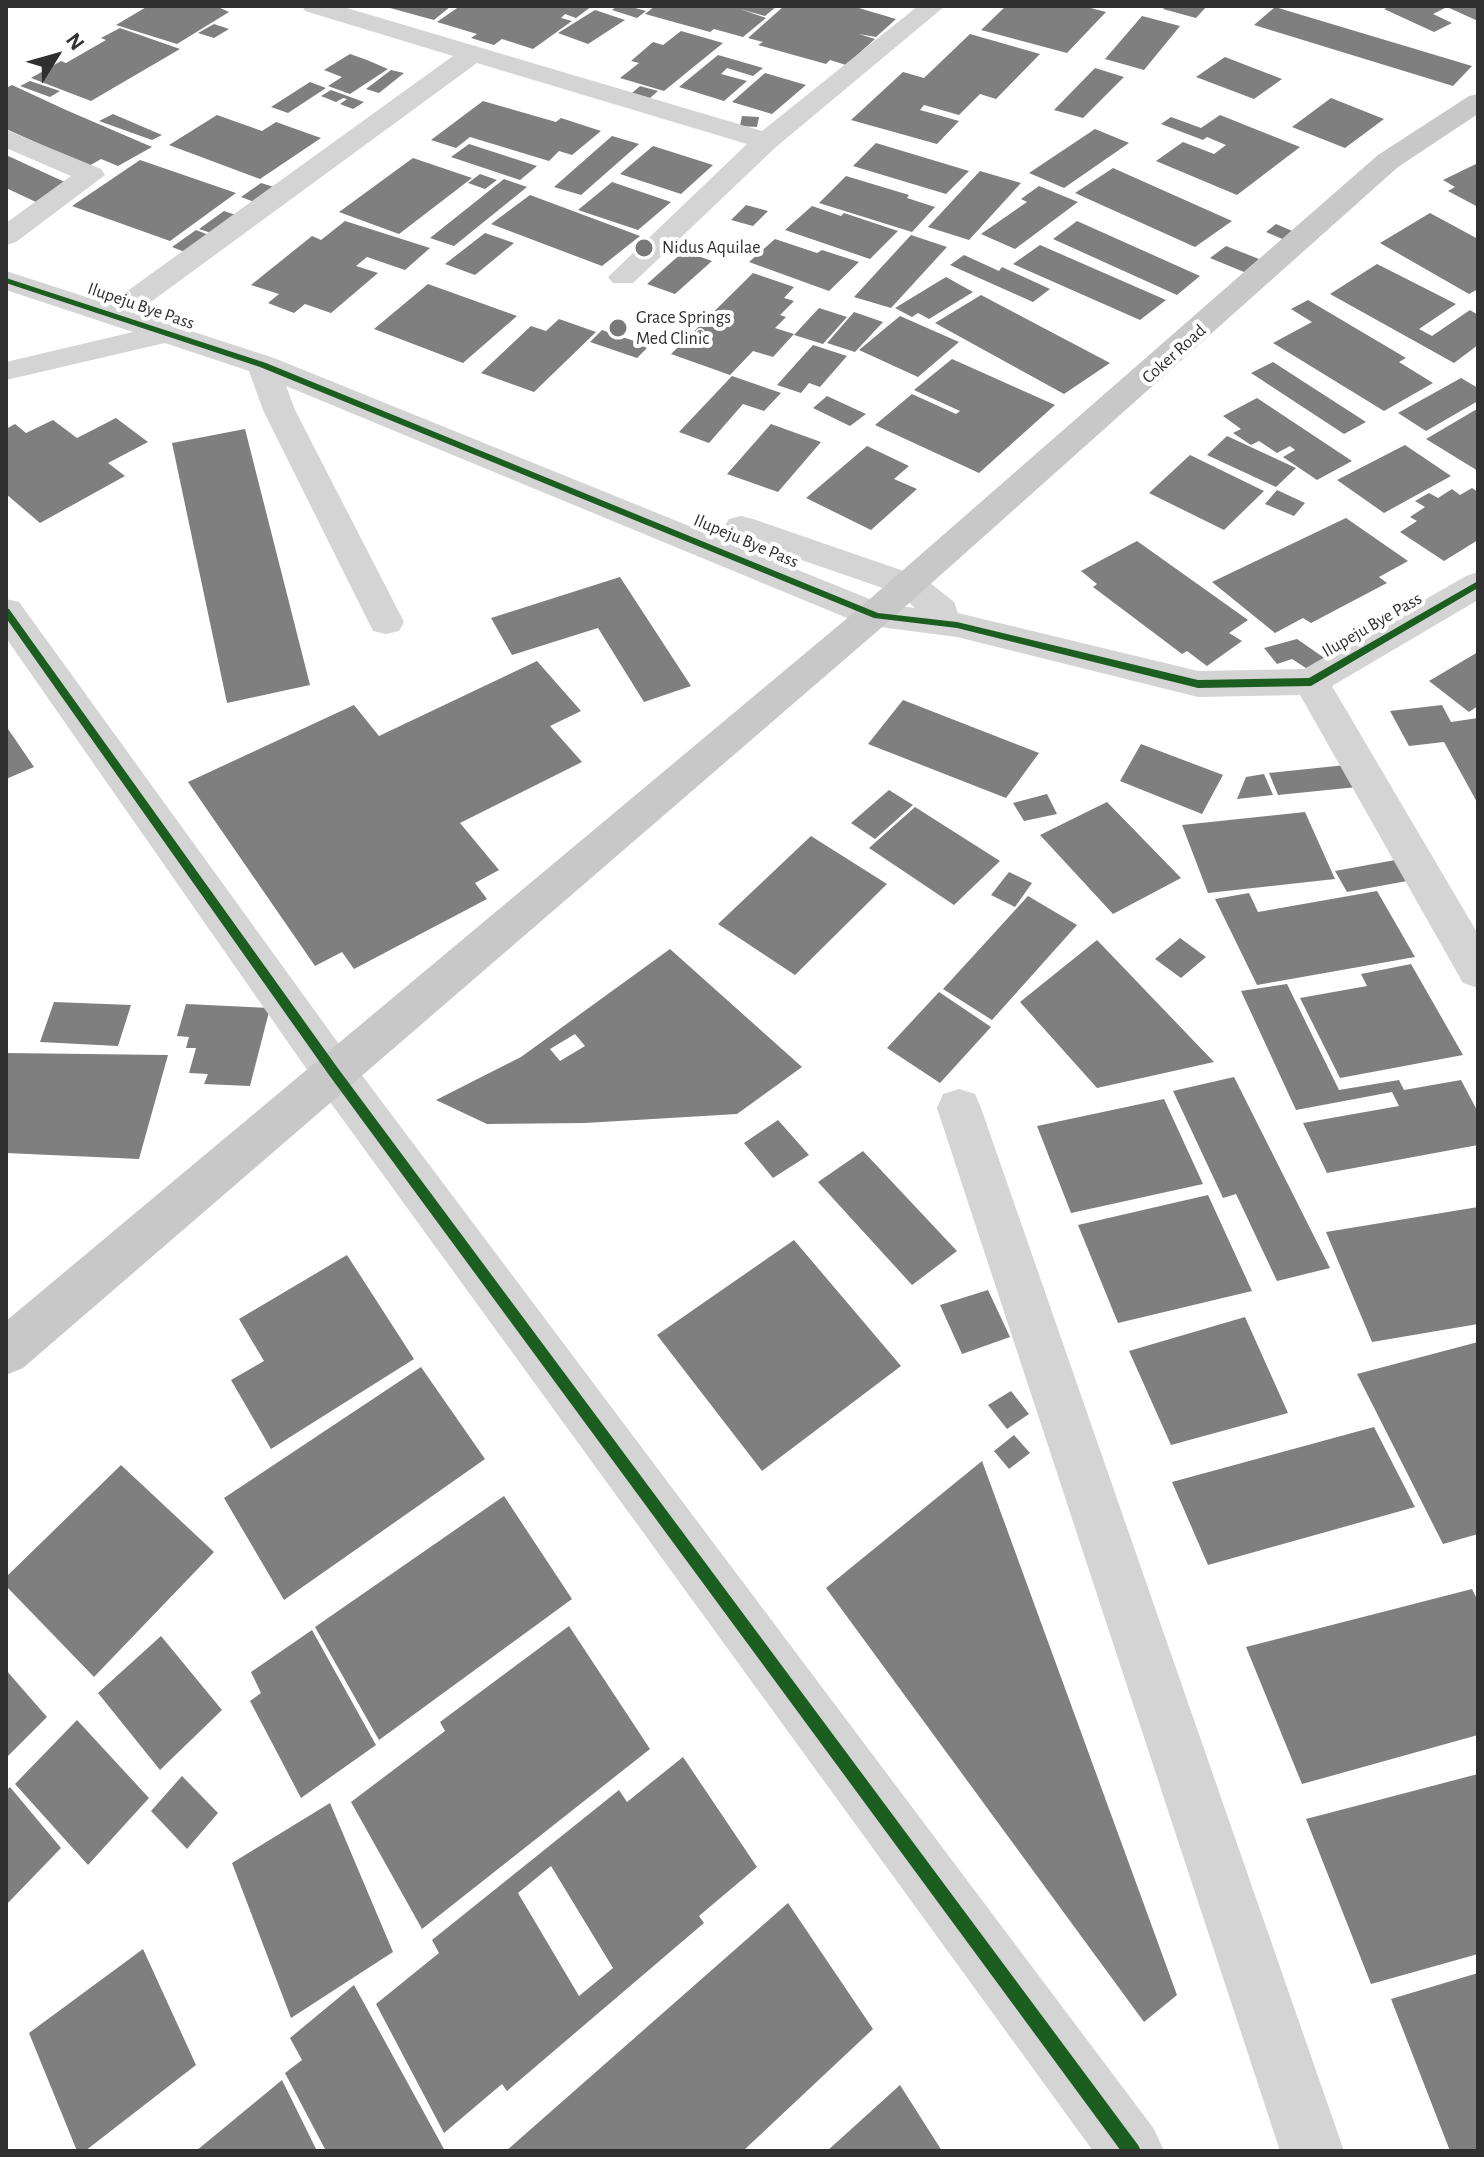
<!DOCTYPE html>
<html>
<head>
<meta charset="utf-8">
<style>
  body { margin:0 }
  #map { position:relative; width:1484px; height:2157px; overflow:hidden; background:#fff; font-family:"Alegreya Sans",sans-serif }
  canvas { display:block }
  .frame { position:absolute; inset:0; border:8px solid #303030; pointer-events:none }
  .north { position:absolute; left:16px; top:16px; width:80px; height:80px; -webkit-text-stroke:6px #fff; paint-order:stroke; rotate:53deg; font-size:22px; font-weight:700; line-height:32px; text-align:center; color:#303030 }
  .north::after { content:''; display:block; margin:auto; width:28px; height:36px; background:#303030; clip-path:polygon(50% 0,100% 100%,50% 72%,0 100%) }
</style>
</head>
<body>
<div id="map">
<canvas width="1484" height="2157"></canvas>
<div class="frame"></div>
<div class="north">N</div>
</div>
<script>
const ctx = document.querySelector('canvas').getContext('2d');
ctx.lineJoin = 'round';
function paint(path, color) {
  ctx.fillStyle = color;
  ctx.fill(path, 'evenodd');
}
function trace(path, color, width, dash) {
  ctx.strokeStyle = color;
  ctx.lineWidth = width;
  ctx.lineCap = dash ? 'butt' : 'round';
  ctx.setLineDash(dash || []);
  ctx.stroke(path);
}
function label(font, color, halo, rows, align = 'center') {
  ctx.font = font + ' "Alegreya Sans",sans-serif';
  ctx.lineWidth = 8;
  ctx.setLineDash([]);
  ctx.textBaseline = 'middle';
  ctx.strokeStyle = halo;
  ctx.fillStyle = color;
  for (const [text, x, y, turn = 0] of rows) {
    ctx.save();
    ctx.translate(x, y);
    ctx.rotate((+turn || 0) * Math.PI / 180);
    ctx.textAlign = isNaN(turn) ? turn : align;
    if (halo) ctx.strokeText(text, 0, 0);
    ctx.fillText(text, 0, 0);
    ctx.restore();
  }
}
paint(new Path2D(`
  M148,6H216L229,12L177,44L116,25Z
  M393,6H451L434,20L390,8Z
  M460,6H592L576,18L565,14L561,18L572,21L533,49L502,39L494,45L471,38L477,34L437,22Z
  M617,6H628L646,11L637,18L612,10Z
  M655,6H777L765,16L740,9L766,18L743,37L714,29L710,32L645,14Z
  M784,6H852L896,19L876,37L859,34L875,39L846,65L830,60L826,64L758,45L763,42L748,38Z
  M1006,6H1083L1106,12L1067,53L981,30Z
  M1166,6H1207L1196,18L1163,9Z
  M1391,6H1478V21L1447,7L1433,14L1452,23L1434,32L1384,9Z
  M1275,7L1472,66L1453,86L1254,25Z
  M595,10L625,20L588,44L558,33Z
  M1142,16L1180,26L1144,70L1105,59Z
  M214,24L229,29L214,38L198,33Z
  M120,28L180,49L91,101L31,78L61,61L66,63L106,40L101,38Z
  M681,31L723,43L664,91L620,78L639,63L631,61L653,42L663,45Z
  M970,34L1040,54L996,99L980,94L959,115L924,105L920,110L959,121L937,144L851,120L903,72L924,78Z
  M350,54L367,60L388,69L350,94L328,86L342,77L324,70Z
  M718,55L763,68L753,76L727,68L721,74L747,81L724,101L679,87Z
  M1225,57L1282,79L1254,99L1196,77Z
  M1095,68L1124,77L1083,118L1054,110Z
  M391,70L404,73L379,93L366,89Z
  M765,73L806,85L772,114L732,102Z
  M30,81L60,91L50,97L20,86Z
  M310,82L326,88L288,113L271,107Z
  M12,85L66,110L152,147L118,166L101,159L89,166L6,129V88Z
  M640,86L658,91L650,98L632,93Z
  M331,90L364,102L353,109L340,104L347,99L343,98L336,102L321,96Z
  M1331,98L1384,119L1345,148L1292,127Z
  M483,101L556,122L561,118L601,131L572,155L559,151L549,161L470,137L456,148L431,140Z
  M113,114L162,135L152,140L99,121Z
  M217,115L262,131L276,122L321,138L260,179L169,145Z
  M1220,115L1300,147L1237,195L1156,161L1183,142L1214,154L1226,145L1207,137L1203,140L1161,124L1171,117L1201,128Z
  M742,116L759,117L757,127L740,126Z
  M1095,129L1129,143L1064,188L1029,173Z
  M612,136L639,144L581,195L554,187Z
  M876,143L969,171L946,194L853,166Z
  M469,144L537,166L520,180L451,157Z
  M653,146L713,165L681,194L620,174Z
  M6,155L69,184L36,202L6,188Z
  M413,158L472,178L399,234L339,212Z
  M140,160L236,193L170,241L72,206Z
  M1478,163V207L1448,191L1455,187L1443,180Z
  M1113,168L1232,221L1195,247L1075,193Z
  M980,171L1021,183L969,240L928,227Z
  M480,174L497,180L485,189L468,183Z
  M846,176L909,195L907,198L935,207L912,232L819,203Z
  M504,179L527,187L454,246L430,238Z
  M612,182L671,202L638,230L578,210Z
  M261,183L277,188L257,203L241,197Z
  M1039,186L1078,202L1015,249L981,234L1027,202L1021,199Z
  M530,195L640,236L602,266L491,224Z
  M746,205L768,211L753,226L731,220Z
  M812,206L841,216L844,213L898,231L870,259L785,230Z
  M224,211L242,217L217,235L199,229Z
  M1430,213L1478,239V289L1469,294L1380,243Z
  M345,221L430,248L405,270L367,257L356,266L378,273L331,313L305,304L294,313L268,303L279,294L251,285L312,236L321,240Z
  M1077,221L1200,276L1177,295L1053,239Z
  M1276,224L1297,233L1287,241L1266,232Z
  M196,230L214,237L190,254L172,247Z
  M485,233L514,243L475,275L445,264Z
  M911,235L947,247L891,308L854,297Z
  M775,239L817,253L822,250L859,262L829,291L749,262Z
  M1040,245L1166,300L1140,320L1013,264Z
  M1226,246L1259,259L1244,272L1210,258Z
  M684,251L712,261L675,294L647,284Z
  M964,255L999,271L1002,267L1050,289L1033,302L950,265Z
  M1377,264L1456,304L1419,329L1432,336L1470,310L1478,315V345L1454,363L1330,294Z
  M753,273L794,287L784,298L794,301L780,315L786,317L775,328L794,334L773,357L753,351L730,375L671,354Z
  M946,277L973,292L929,319L918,313L912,317L895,308Z
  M428,284L517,316L463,363L374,329Z
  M981,295L1110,363L1064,394L935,323Z
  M1308,300L1406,358L1399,362L1433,383L1384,411L1273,343L1312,322L1291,309Z
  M819,308L847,317L823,344L794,335Z
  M854,312L883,322L855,352L827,343Z
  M900,316L959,342L918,377L859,350Z
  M559,319L596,332L534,392L481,373L531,326L546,331Z
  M602,330L649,346L637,358L590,342Z
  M813,345L847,356L820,387L809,383L801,393L777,385Z
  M952,359L1055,405L979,473L875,425L912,394L956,414L960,411L914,390Z
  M1273,362L1366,422L1344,434L1251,373Z
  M732,376L781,393L764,411L743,404L709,443L679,432Z
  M1461,378L1478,388V401L1426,431L1398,413Z
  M827,396L866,414L850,426L813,408Z
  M1257,398L1352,461L1317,480L1283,457L1295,450L1290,446L1277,453L1259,441L1251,445L1233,433L1241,429L1223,416Z
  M1477,409L1478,410V471L1426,439Z
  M116,418L148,442L108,463L125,476L40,523L6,494V429L15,424L26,433L53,420L77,438Z
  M771,424L821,442L778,492L727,474Z
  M245,429L310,685L227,703L172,443Z
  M1227,436L1296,468L1276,487L1207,455Z
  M1405,445L1451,476L1384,513L1337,480Z
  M867,446L909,466L894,479L917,489L871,530L806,498Z
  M1190,455L1264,491L1224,530L1149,493Z
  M1472,488L1478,492V540L1444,561L1400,532L1417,521L1410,517L1425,507L1415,501L1429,493L1438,498L1452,489L1460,495Z
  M1277,490L1305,503L1294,516L1265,504Z
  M1346,518L1408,561L1379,577L1387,583L1311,623L1303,618L1275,633L1212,582Z
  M1137,541L1248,620L1229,633L1242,641L1207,666L1187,651L1182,654L1093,587L1097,584L1081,571Z
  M620,577L691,686L644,702L598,628L512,655L491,618Z
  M1297,639L1333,664L1309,670L1292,659L1277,664L1264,648Z
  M1478,652V706L1469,712L1429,681Z
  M537,661L581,711L550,726L582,762L460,823L499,870L475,883L487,899L354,969L342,952L315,966L188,782L354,705L379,736Z
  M903,700L1039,753L1006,798L868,744Z
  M1442,705L1451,722L1478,718V804L1444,742L1409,746L1390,711Z
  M6,726L34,767L6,779Z
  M1141,744L1223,775L1202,814L1120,781Z
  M1346,765L1357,787L1278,795L1269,773Z
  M1264,774L1273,795L1237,799L1246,777Z
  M889,790L913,805L875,839L851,823Z
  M1047,794L1057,814L1024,821L1013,803Z
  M1107,802L1181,878L1113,914L1040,835Z
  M915,807L1000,861L954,905L869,848Z
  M1305,812L1335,879L1208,893L1182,825Z
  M811,836L887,884L795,975L718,924Z
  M1406,858L1418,879L1347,892L1335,871Z
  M1009,872L1032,883L1015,907L991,895Z
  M1377,891L1415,957L1257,985L1215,899L1249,893L1258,912Z
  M1028,896L1077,925L992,1020L943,989Z
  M1180,938L1206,957L1181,978L1155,959Z
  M1097,940L1214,1062L1097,1088L1020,1002Z
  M670,949L802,1067L737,1114L585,1123L487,1124L436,1100L521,1057ZM575,1034L585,1046L560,1061L550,1049Z
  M1411,964L1463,1055L1340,1078L1300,998L1367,986L1361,974Z
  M1287,984L1339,1090L1399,1080L1404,1090L1461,1080L1478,1112V1145L1327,1173L1303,1123L1399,1106L1392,1092L1296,1110L1241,991Z
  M939,992L991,1027L940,1083L887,1048Z
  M54,1002L131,1005L118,1046L40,1042Z
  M186,1004L270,1008L250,1086L204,1084L208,1074L189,1073L196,1048H186L189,1037L177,1036Z
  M6,1053L168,1055L139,1159L6,1153Z
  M1234,1077L1330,1268L1277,1281L1236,1194L1223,1198L1173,1091Z
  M1164,1099L1203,1184L1071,1213L1037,1126Z
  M778,1120L809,1155L773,1178L744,1143Z
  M863,1151L957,1251L912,1285L818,1182Z
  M1208,1195L1252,1291L1118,1323L1078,1225Z
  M1478,1207V1324L1372,1342L1326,1232Z
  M794,1240L901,1366L762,1471L657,1335Z
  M347,1255L414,1359L271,1449L231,1380L264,1361L239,1319Z
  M988,1290L1010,1337L962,1354L940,1305Z
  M1245,1317L1288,1413L1171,1445L1129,1351Z
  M1478,1342V1534L1443,1544L1357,1374Z
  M421,1367L485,1459L284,1600L224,1498Z
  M1011,1391L1029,1414L1007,1429L988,1405Z
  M1374,1427L1415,1507L1208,1565L1172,1482Z
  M1014,1435L1030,1453L1009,1469L994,1451Z
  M982,1461L1177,1995L1144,2022L826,1588Z
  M121,1465L214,1552L94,1677L6,1586V1577Z
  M504,1496L572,1599L379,1740L315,1627Z
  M1472,1589L1478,1601V1735L1302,1784L1246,1647Z
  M569,1626L650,1749L422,1929L351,1802L445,1731L440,1722Z
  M312,1630L376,1745L301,1798L250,1701L261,1693L251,1672Z
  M161,1636L222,1710L160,1770L98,1693Z
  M6,1670L47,1717L6,1758Z
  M77,1720L149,1798L88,1865L15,1784Z
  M683,1757L757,1867L699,1916L704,1923L507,2091L502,2084L444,2133L376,2004L439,1953L432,1940L619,1790L627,1802ZM551,1866L613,1968L579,1996L518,1893Z
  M1478,1774V1954L1371,1984L1306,1819Z
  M182,1776L218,1813L187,1849L151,1811Z
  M10,1787L61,1848L6,1905V1791Z
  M330,1803L393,1952L291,2018L232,1863Z
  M788,1903L873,2029L743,2151H506Z
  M143,1949L196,2065L85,2151H77L29,2033Z
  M1478,1973V2151H1450L1391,1999Z
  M354,1985L445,2151H326L285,2073L302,2060L290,2038Z
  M282,2080L317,2151H196Z
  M900,2085L942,2151H827Z`), '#7f7f7f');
paint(new Path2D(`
  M302,6H340L762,131L918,6H945L776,147L633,283H613L608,277L747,144L477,63L148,304H126L122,298L126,292L453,56L305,11Z
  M6,130L101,169L105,175L16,242L6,245V223L71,176L6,148Z
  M6,271L274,358L882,604L915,608L900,594L729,535L724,527L729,519L741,516L753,519L924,578L954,602L958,613L1198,671L1304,669L1466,576L1478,572V600L1332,686L1478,934V988L1463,983L1300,695L1198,697L957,637L864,625L286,386L295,410L404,622L399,631L386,634L373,631L263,410L249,371L165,343L6,380V362L133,332L6,290Z
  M6,599L19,602L349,1058L1154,2129L1164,2151H1093L317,1084L6,638Z
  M959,1089L975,1094L981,1108L1344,2151H1280L937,1108L943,1094Z`), '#d4d4d4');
paint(new Path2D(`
  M1478,94V114L1398,167L888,622L23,1368L6,1375V1321L863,605L1378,155L1469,96Z`), '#c8c8c8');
paint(new Path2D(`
  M6,278L266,363L878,613L957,622L1198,680L1309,678L1478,581V588L1311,686L1198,688L957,628L874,618L260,367L6,283Z
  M6,608L9,609L337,1067L1138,2145L1141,2151H1121L329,1075L6,618Z`), '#1b5e20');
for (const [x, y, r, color] of [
  [644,248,10,"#787878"],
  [618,328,10,"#787878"]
]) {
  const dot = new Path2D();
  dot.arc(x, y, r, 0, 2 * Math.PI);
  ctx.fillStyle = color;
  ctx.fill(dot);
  trace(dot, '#fff', 3);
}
label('18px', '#303030', '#fff', [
  ["Nidus Aquilae",662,248],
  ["Grace Springs",636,318],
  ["Med Clinic",636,339]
], 'left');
label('18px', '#303030', '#fff', [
  ["Ilupeju Bye Pass",141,306,19],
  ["Coker Road",1174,354,-42],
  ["Ilupeju Bye Pass",746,541,23],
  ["Ilupeju Bye Pass",1372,625,-30]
]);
</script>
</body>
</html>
